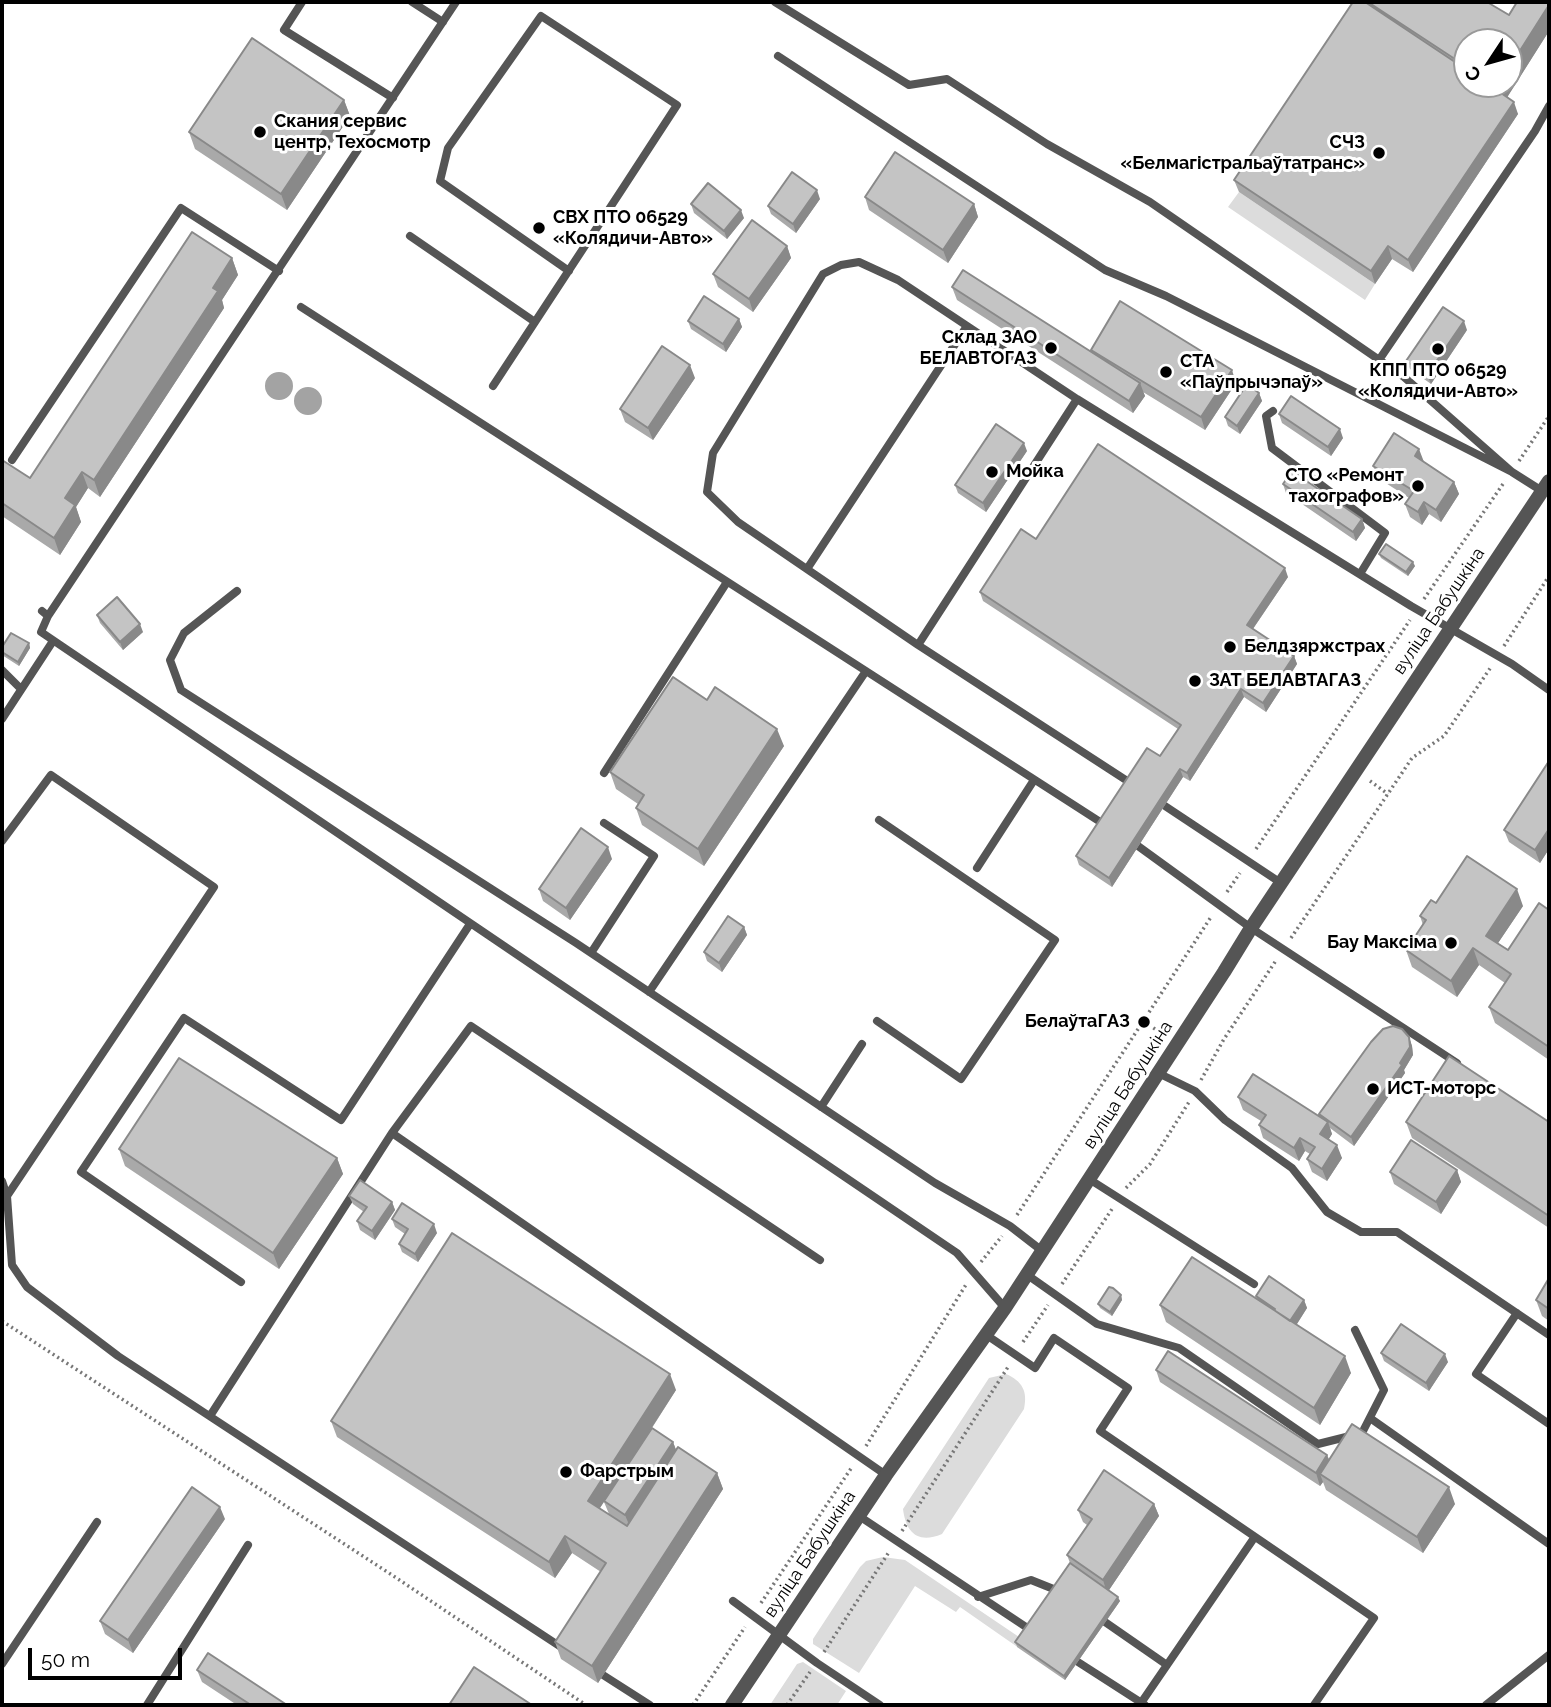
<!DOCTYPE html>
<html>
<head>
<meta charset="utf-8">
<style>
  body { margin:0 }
  #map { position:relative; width:1551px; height:1707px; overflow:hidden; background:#fff; font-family:Raleway,sans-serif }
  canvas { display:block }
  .frame { position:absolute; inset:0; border:4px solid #000; pointer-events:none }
  .north { position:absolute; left:1453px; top:28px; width:70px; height:70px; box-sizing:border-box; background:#fff; border:2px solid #999; border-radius:50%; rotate:234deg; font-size:19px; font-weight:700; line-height:28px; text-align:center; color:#000 }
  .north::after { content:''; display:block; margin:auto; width:24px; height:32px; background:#000; clip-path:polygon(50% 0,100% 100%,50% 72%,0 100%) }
  .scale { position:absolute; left:28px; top:1648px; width:154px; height:32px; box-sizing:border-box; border:4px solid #000; border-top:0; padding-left:9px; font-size:21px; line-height:24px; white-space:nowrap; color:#000; -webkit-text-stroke:5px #fff; paint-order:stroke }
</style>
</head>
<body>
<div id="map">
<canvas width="1551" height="1707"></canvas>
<div class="frame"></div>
<div class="north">С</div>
<div class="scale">50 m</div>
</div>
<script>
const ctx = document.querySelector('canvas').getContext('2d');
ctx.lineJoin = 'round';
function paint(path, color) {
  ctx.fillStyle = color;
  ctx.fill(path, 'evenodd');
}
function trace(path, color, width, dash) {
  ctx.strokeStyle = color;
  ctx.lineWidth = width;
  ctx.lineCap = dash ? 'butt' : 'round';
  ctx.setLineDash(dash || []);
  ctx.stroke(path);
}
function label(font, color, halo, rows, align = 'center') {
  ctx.font = font + ' Raleway,sans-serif';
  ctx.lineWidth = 6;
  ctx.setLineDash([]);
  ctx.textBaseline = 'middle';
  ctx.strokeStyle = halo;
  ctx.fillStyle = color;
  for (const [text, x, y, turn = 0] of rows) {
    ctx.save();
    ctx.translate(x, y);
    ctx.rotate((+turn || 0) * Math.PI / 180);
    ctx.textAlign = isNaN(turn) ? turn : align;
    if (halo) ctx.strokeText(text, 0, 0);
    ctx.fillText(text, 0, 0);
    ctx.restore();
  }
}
paint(new Path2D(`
  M1239,192L1375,284L1365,300L1228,207Z
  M1006,1374C1022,1381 1028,1391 1024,1409L942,1534C918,1544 906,1533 903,1509L989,1378Z
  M883,1557L905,1560L1022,1639L1016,1646L960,1607L956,1612L915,1586L859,1673L813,1644V1639L860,1567L866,1561Z
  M803,1662L846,1691L837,1705H770L797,1664Z`), '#dcdcdc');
paint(new Path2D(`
  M265 386a14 14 0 1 1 28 0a14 14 0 1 1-28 0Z
  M294 401a14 14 0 1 1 28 0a14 14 0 1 1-28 0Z`), '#a3a3a3');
trace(new Path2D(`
  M1519,461L1549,416
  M1424,599L1505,481
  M1504,646L1549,576
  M1370,781L1388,794
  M1256,849L1410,620
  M1227,892L1240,873
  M1291,938L1412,758L1444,736L1491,667
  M1144,1022L1163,1034
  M1201,1080L1224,1039L1277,959
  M1126,1188L1150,1164L1189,1102
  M1017,1215L1211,917
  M981,1262L1002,1236
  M1062,1284L1112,1209
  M2,1321L392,1575L586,1705
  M1023,1342L1048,1305
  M866,1446L967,1283
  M902,1531L1008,1367
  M761,1603L852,1467
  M824,1652L889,1552
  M693,1705L745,1627
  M787,1705L810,1672`), '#777', 3.5, [2, 3.5]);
trace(new Path2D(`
  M302,2L284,30L393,98
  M412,2L443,22
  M775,2L909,85L947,79L1047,144L1150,202L1404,377L1512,472
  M778,56L1105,270L1166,296L1512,472L1542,491
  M410,236L535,322
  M301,307L1105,825
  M1379,360L1535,131L1549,106
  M493,386C554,293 616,199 677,105L541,16L448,148L440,181L569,271
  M1273,411L1266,416L1272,448L1385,533L1360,574
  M12,460L181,208L279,271
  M807,569L967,326
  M237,591L184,633L170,660L181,690L576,943L935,1183L1010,1226L1041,1250
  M42,611L48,616L41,632L957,1253L1005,1308
  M48,616L456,2
  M918,645L1077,399
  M2,670L21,689
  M2,719L53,641
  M604,773L727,582
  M1132,784L918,645L738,522L707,492L713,453L823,274L841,265L859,262L898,280L1077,399L1411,606L1512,664L1549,690
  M1165,806L1281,883
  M2,841L51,775L214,887L7,1196
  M1138,846L1251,928L1457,1063
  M977,868L1034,780
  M591,953L654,856L604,823
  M649,992L866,671
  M877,1021L961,1079L1055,940L879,820
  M1158,1073L1195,1091L1225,1120L1292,1168L1327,1212L1361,1232H1397L1549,1335
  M821,1107L862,1044
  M392,1133L471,1026L820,1260
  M1089,1179L1254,1284
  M2,1181L7,1196L12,1265L27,1287L118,1356L564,1649
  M1026,1274L1097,1324L1179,1348L1318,1444L1362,1433L1384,1390L1355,1330
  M241,1282L81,1172L184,1018L341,1120L470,924
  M1517,1313L1476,1374L1549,1424
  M985,1334L1035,1368L1054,1338L1128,1388L1100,1431L1374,1618L1314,1705
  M210,1416L392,1133L886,1475
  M1370,1418L1549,1544
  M859,1516L1029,1629
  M978,1597L1031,1580L1056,1590
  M733,1601L817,1663L880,1705
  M1105,1622L1167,1665
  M1078,1662L1145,1705
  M2,1664L97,1522
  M603,1675L650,1705
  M1141,1703L1254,1538
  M147,1705L248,1545
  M1486,1705L1549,1655`), '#555', 8);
trace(new Path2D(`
  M732,1705L886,1475L1005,1308L1224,972L1251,928L1549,481`), '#555', 14);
paint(new Path2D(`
  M1549,2V31L1507,97L1518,114L1413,272L1392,259L1375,284L1239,192L1234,180L1372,6L1371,4L1509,15ZM1467,42L1509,84H1467Z
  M344,100L350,116L287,210L195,149L189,132Z
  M865,197L974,204L978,217L948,263L869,210Z
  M820,199L796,233L771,214L768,206Z
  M691,204L744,218L727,239L694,213Z
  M787,246L791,258L753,312L718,287L713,274Z
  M232,258L238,275L222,300L224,308L100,497L88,488L76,507L81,522L60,555L2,516V460L30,478Z
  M952,287L1092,352L1091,350L1236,383L1205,430L1143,392L1145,396L1133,413L957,300Z
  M739,319L742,327L726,352L691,329L688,321Z
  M1467,330L1431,384L1410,369L1406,361Z
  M695,378L653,440L625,422L620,409Z
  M1259,393L1262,401L1240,434L1228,426L1225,417Z
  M1279,414L1343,438L1331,456L1282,423Z
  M1027,451L986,512L958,493L955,485Z
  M1424,462L1454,482L1459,494L1441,522L1429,514L1422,525L1410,517L1405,504L1409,498L1378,478L1373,466Z
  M1283,484L1362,519L1365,528L1356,541L1286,493Z
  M1036,539L1288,577L1253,629L1294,656L1297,664L1266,712L1244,697L1190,781L1183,777L1112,887L1079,865L1076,856L1160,756L1178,729L983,601L980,592Z
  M1379,554L1415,566L1408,576L1381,558Z
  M97,615L143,632L123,650L100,623Z
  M29,643L30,648L19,666L2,655V647Z
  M707,700L784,746L704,866L642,825L636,808L638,804L616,789L610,772Z
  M1549,761V849L1540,863L1509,842L1504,830Z
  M612,859L570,920L543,901L539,889Z
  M1436,903L1523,906L1498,943L1508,950L1549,910V1060L1495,1023L1489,1007L1505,983L1479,965L1457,997L1412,967L1406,950L1423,925L1420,916Z
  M744,927L747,935L722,972L707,961L704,952Z
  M1409,1037L1412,1046L1413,1055L1404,1070L1405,1073L1354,1146L1330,1128L1332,1134L1328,1140L1342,1158L1327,1181L1312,1172L1307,1159L1310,1154L1305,1151L1299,1161L1263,1138L1259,1125L1261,1121L1243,1110L1238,1097L1320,1117L1319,1114Z
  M1406,1122H1549V1228L1412,1138Z
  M119,1149L337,1158L343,1174L279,1269L125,1166Z
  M1457,1170L1461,1182L1441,1214L1394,1184L1390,1172Z
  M349,1196L392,1202L395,1210L375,1240L360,1230L357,1221L364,1212L353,1204Z
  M392,1219L437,1233L418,1262L402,1252L399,1244L405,1234L395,1227Z
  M1549,1278V1321L1542,1316L1536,1300Z
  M1121,1295L1122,1300L1112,1316L1100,1308L1098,1304Z
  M1256,1296L1304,1300L1307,1308L1296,1325L1351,1373L1320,1425L1166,1322L1160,1305L1257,1299Z
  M1381,1353L1448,1362L1429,1391L1384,1361Z
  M1156,1370L1327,1455L1329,1459L1455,1504L1423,1553L1326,1490L1323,1482L1320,1486L1160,1382Z
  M676,1390L652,1428L673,1442L676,1450L717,1473L723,1489L598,1683L561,1659L555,1642L601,1572L572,1553L555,1578L337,1437L331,1421ZM604,1502L609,1514L600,1508Z
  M1154,1504L1159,1516L1109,1590L1120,1601L1065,1680L1017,1647L1015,1642L1070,1563L1067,1555L1087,1525L1083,1522L1078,1510Z
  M225,1519L133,1653L105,1634L100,1621Z
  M197,1670L287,1705H237L202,1682Z`), '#a9a9a9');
paint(new Path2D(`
  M1549,5V31L1503,104L1497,87L1499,84H1509V68Z
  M344,100L350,116L287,210L281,194Z
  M1514,102L1518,114L1413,272L1408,260Z
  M817,190L820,199L796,233L793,224Z
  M974,204L978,217L948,263L943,250Z
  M741,210L744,218L727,239L724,231Z
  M787,246L791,258L753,312L749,299Z
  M1388,246L1392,259L1375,284L1371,271Z
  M232,258L238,275L222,300L224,308L100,497L94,480L213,288Z
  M739,319L742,327L726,352L723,344Z
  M1464,321L1467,330L1431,384L1427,375Z
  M690,365L695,378L653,440L648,428Z
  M1232,370L1236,383L1205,430L1201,417Z
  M1140,383L1145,396L1133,413L1129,401Z
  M1259,393L1262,401L1240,434L1237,426Z
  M1340,429L1343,438L1331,456L1328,447Z
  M1024,443L1027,451L986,512L983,503Z
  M1419,449L1424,462L1415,456Z
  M82,472L88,488L76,507L81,522L60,555L54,538L65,498Z
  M1454,482L1459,494L1441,522L1436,510Z
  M1424,502L1429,514L1422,525L1418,512Z
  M1362,519L1365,528L1356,541L1353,532Z
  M1413,562L1415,566L1408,576L1406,572Z
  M1285,568L1288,577L1250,633L1247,625Z
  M140,624L143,632L123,650L120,642Z
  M29,643L30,648L19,666L18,662Z
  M1294,656L1297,664L1266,712L1263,703Z
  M1241,689L1244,697L1190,781L1187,773Z
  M777,729L784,746L704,866L698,849Z
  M1180,769L1183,777L1112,887L1109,878Z
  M1549,829V849L1540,863L1535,850Z
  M608,847L612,859L570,920L566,908Z
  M1517,889L1523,906L1492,952L1486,936Z
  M744,927L747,935L722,972L719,963Z
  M1473,948L1479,965L1457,997L1451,981Z
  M1409,1037L1412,1046L1413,1055L1404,1070L1405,1073L1354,1146L1351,1137L1400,1063Z
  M1328,1122L1332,1134L1324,1147L1320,1134Z
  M1300,1138L1305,1151L1299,1161L1294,1148Z
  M1337,1145L1342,1158L1327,1181L1322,1169Z
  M337,1158L343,1174L279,1269L273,1253Z
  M1457,1170L1461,1182L1441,1214L1436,1202Z
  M392,1202L395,1210L375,1240L372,1231Z
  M434,1224L437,1233L418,1262L415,1254Z
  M1121,1295L1122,1300L1112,1316L1110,1312Z
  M1304,1300L1307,1308L1292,1332L1289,1323Z
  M1445,1354L1448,1362L1429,1391L1426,1383Z
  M1345,1356L1351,1373L1320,1425L1314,1408Z
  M670,1374L676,1390L594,1517L588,1501Z
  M673,1442L678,1455L630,1527L625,1515Z
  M1327,1455L1332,1468L1320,1474L1323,1482L1320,1486L1316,1473Z
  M717,1473L723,1489L598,1683L592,1666Z
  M1449,1487L1455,1504L1423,1553L1417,1537Z
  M1154,1504L1159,1516L1107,1593L1103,1580Z
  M220,1507L225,1519L133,1653L128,1640Z
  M565,1536L572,1553L555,1578L549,1562Z
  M1118,1597L1120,1601L1065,1680L1064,1676Z`), '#898989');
const building = new Path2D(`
  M1353,2H1365L1467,70V84H1488L1514,102L1408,260L1388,246L1371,271L1234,180Z
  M1372,2H1487L1509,15L1517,2H1549V5L1509,68V42H1467V67L1371,4Z
  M252,38L344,100L281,194L189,132Z
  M895,152L974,204L943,250L865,197Z
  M792,172L817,190L793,224L768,206Z
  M708,183L741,210L724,231L691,204Z
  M752,220L787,246L749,299L713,274Z
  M192,232L232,258L213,288L218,291L94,480L82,472L65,498L75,505L54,538L2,503V460L30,478Z
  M963,270L1140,383L1129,401L952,287Z
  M704,296L739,319L723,344L688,321Z
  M1120,301L1232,370L1201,417L1091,350Z
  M1443,307L1464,321L1427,375L1406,361Z
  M662,346L690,365L648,428L620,409Z
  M1247,384L1259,393L1237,426L1225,417Z
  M1291,396L1340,429L1328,447L1279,414Z
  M996,424L1024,443L983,503L955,485Z
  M1394,433L1419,449L1415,456L1454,482L1436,510L1424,502L1418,512L1405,504L1414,491L1373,466Z
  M1098,444L1285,568L1247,625L1294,656L1263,703L1241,689L1187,773L1180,769L1109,878L1076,856L1147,748L1160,756L1181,725L980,592L1021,529L1036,539Z
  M1292,471L1362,519L1353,532L1283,484Z
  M1386,544L1413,562L1406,572L1379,554Z
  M117,597L140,624L120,642L97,615Z
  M11,633L29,643L18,662L2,652V647Z
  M673,677L707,700L715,687L777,729L698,849L636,808L644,795L610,772Z
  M1549,761V829L1535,850L1504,830Z
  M581,828L608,847L566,908L539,889Z
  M1467,856L1517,889L1486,936L1508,950L1539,903L1549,910V1047L1489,1007L1511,974L1473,948L1451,981L1406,950L1426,920L1420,916L1431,900L1436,903Z
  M728,916L744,927L719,963L704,952Z
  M1393,1026L1402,1029L1409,1037L1410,1047L1400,1063L1402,1065L1351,1137L1319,1114L1371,1042L1383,1029Z
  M1449,1056L1549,1122V1216L1406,1122Z
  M179,1058L337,1158L273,1253L119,1149Z
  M1253,1074L1328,1122L1320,1134L1337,1145L1322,1169L1307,1159L1315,1147L1300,1138L1294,1148L1259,1125L1266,1115L1238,1097Z
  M1411,1140L1457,1170L1436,1202L1390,1172Z
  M360,1180L392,1202L372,1231L357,1221L367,1207L349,1196Z
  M402,1203L434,1224L415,1254L399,1244L408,1229L392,1219Z
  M452,1233L670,1374L588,1501L627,1526L678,1447L717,1473L592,1666L555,1642L606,1563L565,1536L549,1562L331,1421Z
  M1192,1257L1345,1356L1314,1408L1160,1305Z
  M1269,1276L1304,1300L1290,1321L1274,1310L1275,1309L1256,1296Z
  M1549,1278V1309L1536,1300Z
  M1109,1287L1113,1288L1121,1295L1110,1312L1098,1304Z
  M1401,1324L1445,1354L1426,1383L1381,1353Z
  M1168,1351L1327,1455L1316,1473L1156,1370Z
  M1352,1424L1449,1487L1417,1537L1320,1474Z
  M652,1428L673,1442L625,1515L604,1501Z
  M1104,1470L1154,1504L1103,1580L1067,1555L1092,1519L1078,1510Z
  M192,1487L220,1507L128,1640L100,1621Z
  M1070,1563L1118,1597L1064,1676L1015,1642Z
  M208,1653L287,1705H251L197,1670Z
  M474,1667L532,1705H449Z`);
paint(building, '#c4c4c4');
trace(building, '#898989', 2);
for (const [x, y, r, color] of [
  [260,132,7,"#000"],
  [1379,153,7,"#000"],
  [539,228,7,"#000"],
  [1051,348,7,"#000"],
  [1438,349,7,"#000"],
  [1166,372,7,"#000"],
  [992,472,7,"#000"],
  [1418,486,7,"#000"],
  [1230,647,7,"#000"],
  [1195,681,7,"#000"],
  [1451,943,7,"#000"],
  [1144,1022,7,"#000"],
  [1373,1089,7,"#000"],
  [566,1472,7,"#000"]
]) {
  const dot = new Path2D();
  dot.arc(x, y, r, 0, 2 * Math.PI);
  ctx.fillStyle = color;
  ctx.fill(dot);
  trace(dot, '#fff', 2.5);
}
label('bold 18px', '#000', '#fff', [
  ["Скания сервис",274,122],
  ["центр, Техосмотр",274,143],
  ["СЧЗ",1365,143,"right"],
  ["«Белмагістральаўтатранс»",1365,164,"right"],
  ["СВХ ПТО 06529",553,218],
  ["«Колядичи-Авто»",553,239],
  ["Склад ЗАО",1037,338,"right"],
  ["БЕЛАВТОГАЗ",1037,359,"right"],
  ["СТА",1180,362],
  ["«Паўпрычэпаў»",1180,383],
  ["КПП ПТО 06529",1438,371,"center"],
  ["«Колядичи-Авто»",1438,392,"center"],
  ["Мойка",1006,472],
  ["СТО «Ремонт",1404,476,"right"],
  ["тахографов»",1404,497,"right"],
  ["Белдзяржстрах",1244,647],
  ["ЗАТ БЕЛАВТАГАЗ",1209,681],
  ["Бау Максіма",1437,943,"right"],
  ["БелаўтаГАЗ",1130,1022,"right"],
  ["ИСТ-моторс",1387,1089],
  ["Фарстрым",580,1472]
], 'left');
label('18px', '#000', '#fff', [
  ["вуліца Бабушкіна",1439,611,-56],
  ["вуліца Бабушкіна",1128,1085,-57],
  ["вуліца Бабушкіна",810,1554,-56]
]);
</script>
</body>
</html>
